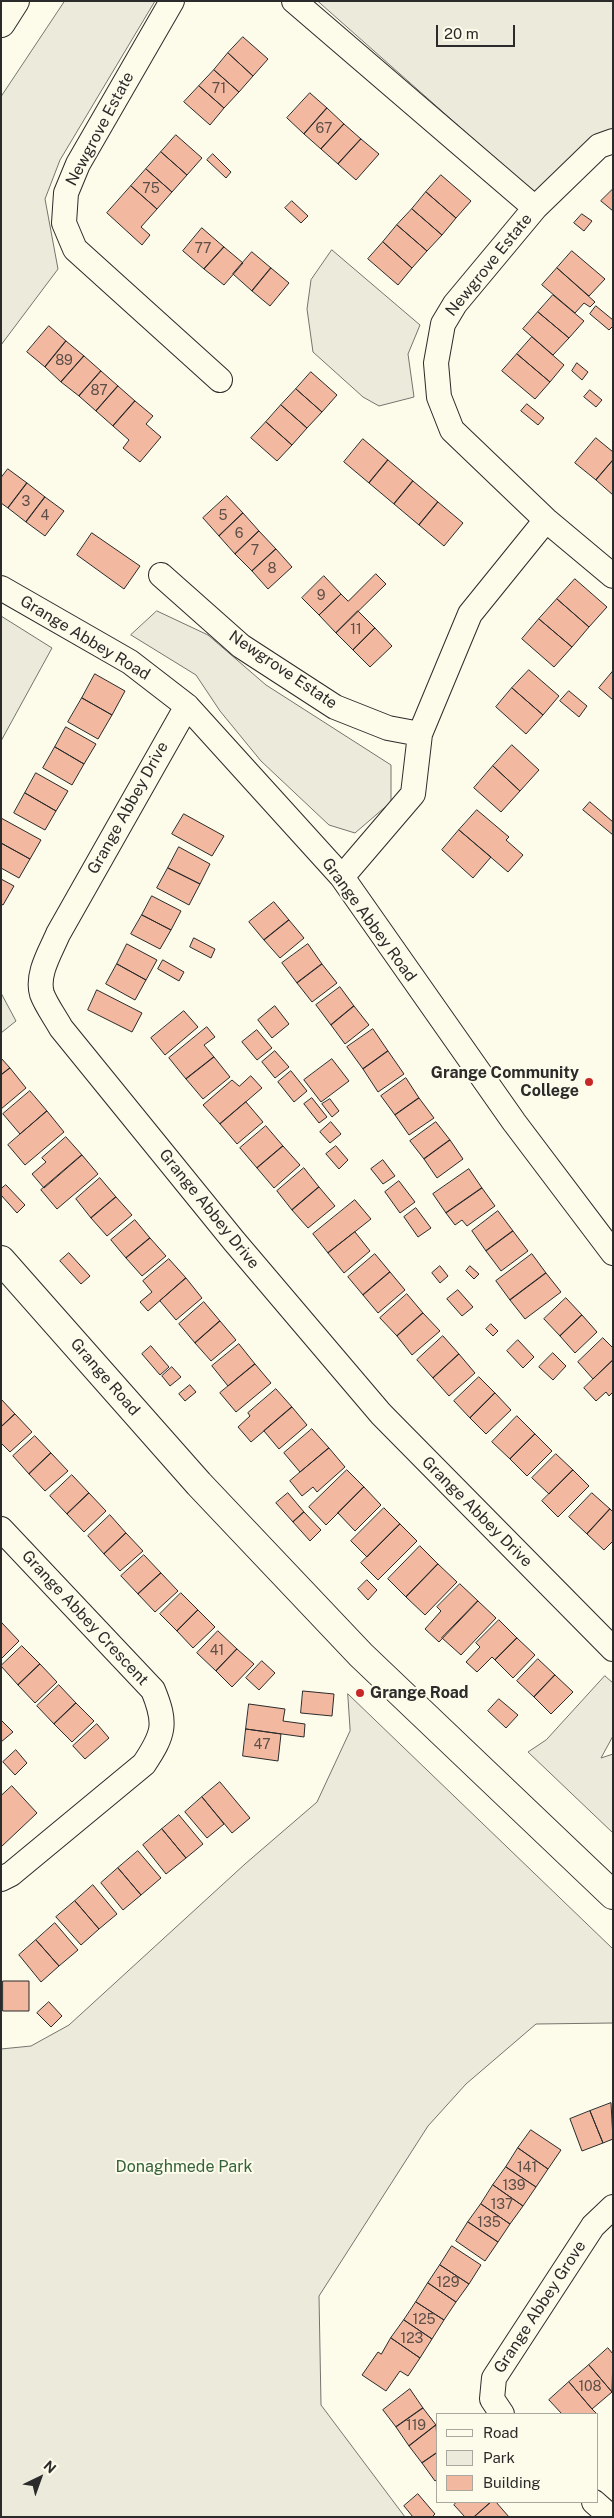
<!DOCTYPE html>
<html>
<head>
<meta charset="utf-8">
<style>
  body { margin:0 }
  #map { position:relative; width:614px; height:2518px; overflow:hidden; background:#fdfbea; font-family:"Public Sans",sans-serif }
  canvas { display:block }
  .frame { position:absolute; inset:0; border:2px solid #2b2b2b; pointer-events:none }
  .legend { position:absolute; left:436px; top:2413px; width:162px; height:90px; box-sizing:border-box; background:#fdfbea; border:1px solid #a9a89e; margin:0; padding:6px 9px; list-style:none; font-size:15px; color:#2b2b2b }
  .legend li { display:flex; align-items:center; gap:10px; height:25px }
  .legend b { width:25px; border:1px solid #a9a89e }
  .north { position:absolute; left:15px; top:2453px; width:50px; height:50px; -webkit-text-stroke:4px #fdfbea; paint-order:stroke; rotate:42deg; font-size:14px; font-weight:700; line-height:20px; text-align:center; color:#2b2b2b }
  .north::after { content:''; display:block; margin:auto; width:18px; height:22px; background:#2b2b2b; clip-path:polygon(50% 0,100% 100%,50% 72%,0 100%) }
  .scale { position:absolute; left:436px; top:25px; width:79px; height:22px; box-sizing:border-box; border:2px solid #2b2b2b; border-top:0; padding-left:6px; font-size:15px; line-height:18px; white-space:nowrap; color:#2b2b2b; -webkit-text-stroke:4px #fdfbea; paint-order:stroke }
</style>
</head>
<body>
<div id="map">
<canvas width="614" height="2518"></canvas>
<div class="frame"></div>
<ul class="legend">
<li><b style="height:6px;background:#fdfbea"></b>Road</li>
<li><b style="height:14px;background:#ecebdb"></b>Park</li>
<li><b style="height:14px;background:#f2b8a0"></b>Building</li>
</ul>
<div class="north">N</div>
<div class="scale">20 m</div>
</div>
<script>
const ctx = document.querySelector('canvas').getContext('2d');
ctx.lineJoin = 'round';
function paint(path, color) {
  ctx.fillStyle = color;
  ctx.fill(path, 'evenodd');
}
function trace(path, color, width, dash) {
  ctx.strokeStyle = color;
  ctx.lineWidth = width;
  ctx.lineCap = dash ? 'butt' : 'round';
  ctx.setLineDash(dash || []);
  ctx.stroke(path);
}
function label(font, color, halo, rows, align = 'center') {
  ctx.font = font + ' "Public Sans",sans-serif';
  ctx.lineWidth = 4;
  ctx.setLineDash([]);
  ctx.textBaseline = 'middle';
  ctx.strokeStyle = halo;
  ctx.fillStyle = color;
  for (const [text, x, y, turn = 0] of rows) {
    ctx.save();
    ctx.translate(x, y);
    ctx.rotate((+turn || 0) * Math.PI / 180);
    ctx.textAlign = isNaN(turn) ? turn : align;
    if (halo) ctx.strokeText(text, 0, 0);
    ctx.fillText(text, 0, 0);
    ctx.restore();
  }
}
const green = new Path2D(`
  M65,1H155L60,160L45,199L58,269L1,345V97Z
  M318,1H613V143L535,193Z
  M332,250L420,325L408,354L414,397L379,406L363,397L313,352L307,309L311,280Z
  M157,611L208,635L266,685L391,765V802L355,833L329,825L261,761L220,711L196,675L131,635Z
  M1,616L52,648L1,741Z
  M1,993L16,1021L1,1033Z
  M605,1676L613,1683V1736L601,1758L613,1754V1833L528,1752L546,1740Z
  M348,1694L613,1949V2023L536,2024L466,2084L428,2126L319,2296L321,2405L405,2517H1V2049L31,2046L69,2025L245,1864L317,1802L350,1731Z`);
paint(green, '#ecebdb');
trace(green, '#74746e', 1);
const building = new Path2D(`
  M243,37L268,59L253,76L228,53Z
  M228,53L253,76L239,92L214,70Z
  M214,70L239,92L224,108L199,86Z
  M199,86L224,108L210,125L184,102Z
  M310,93L327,108L304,134L287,118Z
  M327,108L344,124L321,149L304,134Z
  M344,124L361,139L338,164L321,149Z
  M176,135L202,158L187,175L161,152Z
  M361,139L379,154L356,180L338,164Z
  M161,152L187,175L172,192L146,169Z
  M213,154L231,172L226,178L207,160Z
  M146,169L172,192L157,209L131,186Z
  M441,175L471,201L456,218L426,192Z
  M131,186L157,209L141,227L150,235L142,245L107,213Z
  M613,189V211L601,201Z
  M426,192L456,218L442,235L412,209Z
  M292,201L308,216L301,223L285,208Z
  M412,209L442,235L427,251L397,225Z
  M582,214L592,221L584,231L574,223Z
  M397,225L427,251L412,268L383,242Z
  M202,228L224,247L204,269L183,251Z
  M383,242L412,268L398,285L368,259Z
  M224,247L243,263L224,285L204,269Z
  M572,251L605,279L589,296L557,268Z
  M252,252L271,268L252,291L233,274Z
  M271,268L289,283L270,306L252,291Z
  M557,268L595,302L590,307L584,303L575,313L542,285Z
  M553,295L584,321L569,338L538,312Z
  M596,306L613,320V326L609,330L590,314Z
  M538,312L569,338L553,355L523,329Z
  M49,326L66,341L45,367L27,352Z
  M532,337L564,365L550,382L517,354Z
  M66,341L84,356L61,382L45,367Z
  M517,354L550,382L535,399L502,371Z
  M84,356L101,371L79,396L61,382Z
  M577,363L588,372L582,380L572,371Z
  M101,371L118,386L96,411L79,396Z
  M311,372L337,395L322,412L296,389Z
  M118,386L135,401L113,426L96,411Z
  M296,389L322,412L307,428L281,405Z
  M590,390L602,400L596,407L584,397Z
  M135,401L153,416L146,424L161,437L140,462L123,448L129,440L113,426Z
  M527,404L544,418L538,425L521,411Z
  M281,405L307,428L292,445L266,422Z
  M266,422L292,445L277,461L251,438Z
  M596,438L613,452V460L596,480L575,463Z
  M363,439L388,460L369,483L344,462Z
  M388,460L413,481L394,504L369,483Z
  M613,460V495L596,480Z
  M8,469L27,483L8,508L1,503V478Z
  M413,481L438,502L419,525L394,504Z
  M27,483L45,497L26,522L8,508Z
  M227,496L243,513L219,536L203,518Z
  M45,497L64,511L45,536L26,522Z
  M438,502L463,523L444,546L419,525Z
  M243,513L259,531L235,554L219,536Z
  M259,531L276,549L252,571L235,554Z
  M92,533L140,566L124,589L77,555Z
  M276,549L292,567L268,589L252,571Z
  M376,574L386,584L336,633L319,615L341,594L348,601Z
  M324,576L341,594L319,615L302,598Z
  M575,579L607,607L589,627L557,599Z
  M557,599L589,627L572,647L539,619Z
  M358,611L375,628L353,650L336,633Z
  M539,619L572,647L554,667L522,639Z
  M375,628L392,646L370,667L353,650Z
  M529,670L559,696L543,715L512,688Z
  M613,671V700L599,688Z
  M95,674L125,691L112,715L82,698Z
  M512,688L543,715L526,734L496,707Z
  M569,691L587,706L579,717L560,701Z
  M82,698L112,715L98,739L68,722Z
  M66,727L96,744L84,764L55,747Z
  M512,745L539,770L520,791L493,766Z
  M55,747L84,764L72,785L43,768Z
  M493,766L520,791L501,812L474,788Z
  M36,773L68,791L56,811L25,793Z
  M25,793L56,811L45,830L14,813Z
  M590,802L613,822V835L583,810Z
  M477,810L509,837L506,840L523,855L508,872L459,830Z
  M184,814L224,836L212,856L172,834Z
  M1,818L41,840L30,859L1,843Z
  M459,830L491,857L473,878L442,850Z
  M1,843L30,859L19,878L1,868Z
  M179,847L210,864L200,884L168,868Z
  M168,868L200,884L189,905L157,888Z
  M1,879L14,886L3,905L1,904Z
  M152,896L181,911L171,930L142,915Z
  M274,902L289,920L264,940L249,922Z
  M142,915L171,930L160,949L131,934Z
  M289,920L304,938L280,958L264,940Z
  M194,938L215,949L211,958L190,947Z
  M127,944L157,960L146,980L117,964Z
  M308,944L322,964L297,983L282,963Z
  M163,960L184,972L179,981L158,969Z
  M117,964L146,980L135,1000L106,984Z
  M322,964L337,983L312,1002L297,983Z
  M340,987L354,1006L331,1025L316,1005Z
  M97,990L142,1013L132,1032L88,1010Z
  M275,1006L289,1024L272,1038L258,1020Z
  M354,1006L369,1025L345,1044L331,1025Z
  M184,1011L198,1027L165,1055L151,1038Z
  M207,1027L215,1037L204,1045L214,1057L186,1079L169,1058Z
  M373,1029L388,1051L363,1069L347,1047Z
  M257,1030L272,1048L257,1060L242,1042Z
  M275,1051L289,1067L275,1078L262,1062Z
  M388,1051L404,1074L378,1092L363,1069Z
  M214,1057L230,1077L203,1099L186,1079Z
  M1,1058L10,1068L1,1075Z
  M332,1059L349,1081L321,1102L304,1080Z
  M10,1068L26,1088L1,1109V1075Z
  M291,1071L307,1091L294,1102L278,1082Z
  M251,1076L262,1088L220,1124L203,1105L232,1080L239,1086Z
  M406,1078L419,1098L395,1115L381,1096Z
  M30,1091L47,1111L20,1134L3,1114Z
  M312,1098L327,1117L319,1123L304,1104Z
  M419,1098L434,1118L409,1135L395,1115Z
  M330,1099L339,1111L332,1117L322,1104Z
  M246,1102L263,1122L237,1144L220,1124Z
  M47,1111L64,1132L25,1165L8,1145Z
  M331,1122L341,1134L330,1143L320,1132Z
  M436,1122L450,1140L424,1159L410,1141Z
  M266,1126L283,1146L257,1168L240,1148Z
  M66,1137L82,1155L44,1188L32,1174L46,1162L42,1158Z
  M450,1140L463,1159L437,1178L424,1159Z
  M283,1146L300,1165L274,1188L257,1168Z
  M336,1146L348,1160L339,1169L326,1154Z
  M82,1155L98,1174L57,1209L41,1190Z
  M383,1160L395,1176L383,1184L371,1169Z
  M304,1168L319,1187L292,1210L277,1191Z
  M469,1169L482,1188L446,1213L433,1194Z
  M100,1178L116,1197L91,1218L76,1199Z
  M399,1181L415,1202L400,1213L385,1192Z
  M6,1185L25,1205L17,1213L1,1195V1189Z
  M319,1187L335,1206L308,1228L292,1210Z
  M482,1188L495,1206L467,1226L462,1220L455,1225L446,1213Z
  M116,1197L132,1215L107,1236L91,1218Z
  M355,1200L371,1219L328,1253L313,1234Z
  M416,1208L431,1228L418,1237L404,1217Z
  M498,1211L513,1231L486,1251L472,1231Z
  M135,1220L150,1238L126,1258L111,1240Z
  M513,1231L528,1251L501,1271L486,1251Z
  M355,1232L370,1251L344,1273L328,1253Z
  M150,1238L166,1256L142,1276L126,1258Z
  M69,1253L90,1276L81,1284L60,1261Z
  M375,1254L390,1272L363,1295L348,1277Z
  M532,1254L546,1273L510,1300L496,1281Z
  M169,1259L186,1278L148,1311L140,1302L152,1292L143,1281Z
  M440,1266L448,1276L440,1283L432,1273Z
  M470,1266L479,1274L474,1279L466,1271Z
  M390,1272L405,1290L378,1313L363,1295Z
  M546,1273L561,1292L525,1319L510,1300Z
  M186,1278L202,1298L176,1320L160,1301Z
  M458,1290L473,1307L462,1316L447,1299Z
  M407,1294L423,1313L397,1336L380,1318Z
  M566,1298L582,1315L560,1336L544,1319Z
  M204,1302L220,1321L195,1343L179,1324Z
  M423,1313L440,1331L412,1355L397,1336Z
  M582,1315L597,1332L575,1353L560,1336Z
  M220,1321L236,1340L211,1361L195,1343Z
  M491,1324L498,1331L493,1336L486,1329Z
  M443,1336L459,1354L433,1378L417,1360Z
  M603,1338L613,1348V1360L593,1379L578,1362Z
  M518,1340L534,1357L523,1368L507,1351Z
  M239,1344L255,1364L228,1386L212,1366Z
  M151,1346L169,1367L160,1375L142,1354Z
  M553,1353L566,1366L553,1380L539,1367Z
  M459,1354L475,1373L449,1396L433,1378Z
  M613,1360V1392L609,1396L606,1392L596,1401L584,1388Z
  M255,1364L271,1383L236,1412L220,1393Z
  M172,1367L181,1377L170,1386L162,1376Z
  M479,1377L495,1393L470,1418L454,1401Z
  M190,1385L196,1392L185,1401L179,1394Z
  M276,1389L292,1407L251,1442L238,1427L250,1416L248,1413Z
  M495,1393L511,1410L486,1434L470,1418Z
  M1,1399L15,1414L1,1427Z
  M292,1407L307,1425L279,1449L264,1431Z
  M15,1414L32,1432L10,1452L1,1443V1427Z
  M517,1416L535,1434L510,1459L492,1442Z
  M312,1429L329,1448L300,1472L284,1453Z
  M535,1434L552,1451L527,1476L510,1459Z
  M35,1436L51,1453L29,1474L13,1456Z
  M329,1448L345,1467L317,1492L313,1487L302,1496L290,1481Z
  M51,1453L68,1471L45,1491L29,1474Z
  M556,1454L573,1470L549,1494L532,1478Z
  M347,1470L364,1487L326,1525L309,1507Z
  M573,1470L589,1486L558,1517L542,1501Z
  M72,1475L89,1493L67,1514L50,1496Z
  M364,1487L381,1505L355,1531L338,1513Z
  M89,1493L106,1511L84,1532L67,1514Z
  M288,1493L304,1512L293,1522L276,1503Z
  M592,1493L610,1509L587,1534L569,1517Z
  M384,1508L400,1524L367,1557L351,1541Z
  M610,1509L613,1512V1541L604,1550L587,1534Z
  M304,1512L321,1530L310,1541L293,1522Z
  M110,1515L126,1533L104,1554L88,1536Z
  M400,1524L417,1541L378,1580L361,1563Z
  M126,1533L143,1551L120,1571L104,1554Z
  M420,1546L438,1564L406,1597L388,1579Z
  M144,1555L161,1573L138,1594L121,1576Z
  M438,1564L457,1582L425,1615L406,1597Z
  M161,1573L178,1591L155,1612L138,1594Z
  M367,1580L377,1590L368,1600L358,1589Z
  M460,1584L478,1601L439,1642L425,1629L441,1611L437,1607Z
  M181,1593L198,1610L177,1631L160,1614Z
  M478,1601L496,1618L461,1655L442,1638Z
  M198,1610L215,1627L193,1648L177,1631Z
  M499,1620L517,1638L495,1660L492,1657L477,1672L466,1662L480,1647L476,1643Z
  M2,1623L19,1641L1,1659V1624Z
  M218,1631L237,1649L216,1671L197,1653Z
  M517,1638L535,1655L513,1678L495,1660Z
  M22,1646L40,1664L18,1685L1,1666Z
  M237,1649L254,1664L232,1687L216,1671Z
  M538,1659L555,1675L534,1697L517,1681Z
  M262,1661L275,1673L259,1690L246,1678Z
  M40,1664L57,1682L35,1703L18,1685Z
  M555,1675L573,1692L551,1714L534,1697Z
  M59,1685L76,1703L54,1724L37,1706Z
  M303,1691L334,1694L332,1716L301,1713Z
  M499,1699L518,1715L506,1728L488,1711Z
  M76,1703L94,1721L72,1742L54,1724Z
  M249,1704L285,1709L283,1721L305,1724L304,1737L246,1729Z
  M1,1720L13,1732L1,1742Z
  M97,1724L109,1738L85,1759L73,1746Z
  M246,1729L281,1734L278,1761L243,1756Z
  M16,1750L27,1763L15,1775L3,1762Z
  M220,1782L250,1818L232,1833L202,1797Z
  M12,1786L37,1813L1,1847V1796Z
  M202,1797L224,1824L207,1838L185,1812Z
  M179,1815L203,1844L186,1858L162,1829Z
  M162,1829L186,1858L166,1874L143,1845Z
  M138,1851L161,1878L141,1895L118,1868Z
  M118,1868L141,1895L123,1910L101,1883Z
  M93,1885L117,1914L99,1929L75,1901Z
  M75,1901L99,1929L81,1945L56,1917Z
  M55,1923L78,1950L59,1966L36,1940Z
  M36,1940L59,1966L41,1982L19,1955Z
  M3,1981H29V2011H3Z
  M49,2002L62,2016L51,2027L37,2013Z
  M611,2103L613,2139L603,2143L590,2111Z
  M590,2111L603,2143L582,2151L570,2119Z
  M531,2130L561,2150L548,2169L518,2148Z
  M518,2148L548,2169L536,2187L506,2167Z
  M506,2167L536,2187L523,2206L493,2185Z
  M493,2185L523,2206L510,2224L481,2204Z
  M481,2204L510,2224L498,2242L468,2222Z
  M468,2222L498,2242L485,2261L456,2241Z
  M452,2246L481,2265L469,2284L440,2265Z
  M440,2265L469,2284L456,2302L428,2283Z
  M428,2283L456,2302L444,2320L416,2302Z
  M416,2302L444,2320L432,2339L404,2320Z
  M404,2320L432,2339L420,2358L391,2338Z
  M391,2338L420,2358L408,2376L400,2371L386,2391L362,2375L378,2352L381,2354Z
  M608,2348L613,2354L612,2392L589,2365Z
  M589,2365L612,2392L592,2409L569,2382Z
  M569,2382L592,2409L597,2414H562L549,2400Z
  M410,2389L423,2408L396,2427L383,2410Z
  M423,2408L436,2425L409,2446L396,2427Z
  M436,2425L438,2452L422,2463L409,2446Z
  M438,2452V2479L435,2481L422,2463Z
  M418,2494L435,2514L432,2517H413L404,2506Z
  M457,2502H491L474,2517H465L454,2505Z
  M491,2502H496L509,2517H474Z`);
paint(building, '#f2b8a0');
trace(building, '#2b2b2b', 1);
const minor = new Path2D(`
  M172,1L78,164L66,193L64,223L75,249L220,380
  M294,1L535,208
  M613,141L599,146L535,208L455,304L443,324L436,363L439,397L452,430L546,520L613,576
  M161,575L241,646L335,707L388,728L420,734
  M1,588L130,662L187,706L342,877L514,1122L613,1253
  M187,706L58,934C51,951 36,974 42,994C46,1005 55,1017 61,1028L234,1241L381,1414L613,1649
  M342,877L413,794L420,734L470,614L546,520
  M1,1529L153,1690C167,1724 164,1734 144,1764L11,1874L1,1879
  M502,2414L492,2399L494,2378L593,2226L613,2207
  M594,2502L611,2517`);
const tertiary = new Path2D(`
  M1,23L15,1`);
const secondary = new Path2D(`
  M1,1260L199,1484L361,1655L613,1895`);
trace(minor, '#2b2b2b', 26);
trace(tertiary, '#2b2b2b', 30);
trace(secondary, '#2b2b2b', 30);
trace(minor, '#fdfbea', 24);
trace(tertiary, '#fdfbea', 28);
trace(secondary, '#fdfbea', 28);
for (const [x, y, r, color] of [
  [589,1082,5,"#c62828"],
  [360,1693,5,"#c62828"]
]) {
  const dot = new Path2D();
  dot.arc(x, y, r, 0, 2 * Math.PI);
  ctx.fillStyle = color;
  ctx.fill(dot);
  trace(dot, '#fdfbea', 2);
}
label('14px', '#5d4e48', null, [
  ["71",219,89],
  ["67",324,129],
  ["75",151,189],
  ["77",203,249],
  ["89",64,361],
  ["87",99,391],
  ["3",26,502],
  ["4",45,516],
  ["5",223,516],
  ["6",239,534],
  ["7",255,551],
  ["8",272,569],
  ["9",321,596],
  ["11",356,630],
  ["41",217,1651],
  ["47",262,1745],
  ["141",527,2168],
  ["139",514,2186],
  ["137",502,2205],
  ["135",489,2223],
  ["129",448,2283],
  ["125",424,2320],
  ["123",412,2339],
  ["108",590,2387],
  ["119",416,2426]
]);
label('16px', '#2b2b2b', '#fdfbea', [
  ["Newgrove Estate",100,129,-62],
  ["Newgrove Estate",489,265,-51],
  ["Grange Abbey Road",85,638,31],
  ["Newgrove Estate",283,670,34],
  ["Grange Abbey Drive",128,808,-61],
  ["Grange Abbey Road",369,920,54],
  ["Grange Abbey Drive",209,1209,51],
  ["Grange Road",105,1377,49],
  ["Grange Abbey Drive",477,1512,45],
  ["Grange Abbey Crescent",85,1618,47],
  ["Grange Abbey Grove",540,2307,-57]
]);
label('bold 16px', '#2b2b2b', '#fdfbea', [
  ["Grange Community",579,1073],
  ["College",579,1091],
  ["Grange Road",370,1693,"left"]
], 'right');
label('16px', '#34623c', '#fdfbea', [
  ["Donaghmede Park",184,2167]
]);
</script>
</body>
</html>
